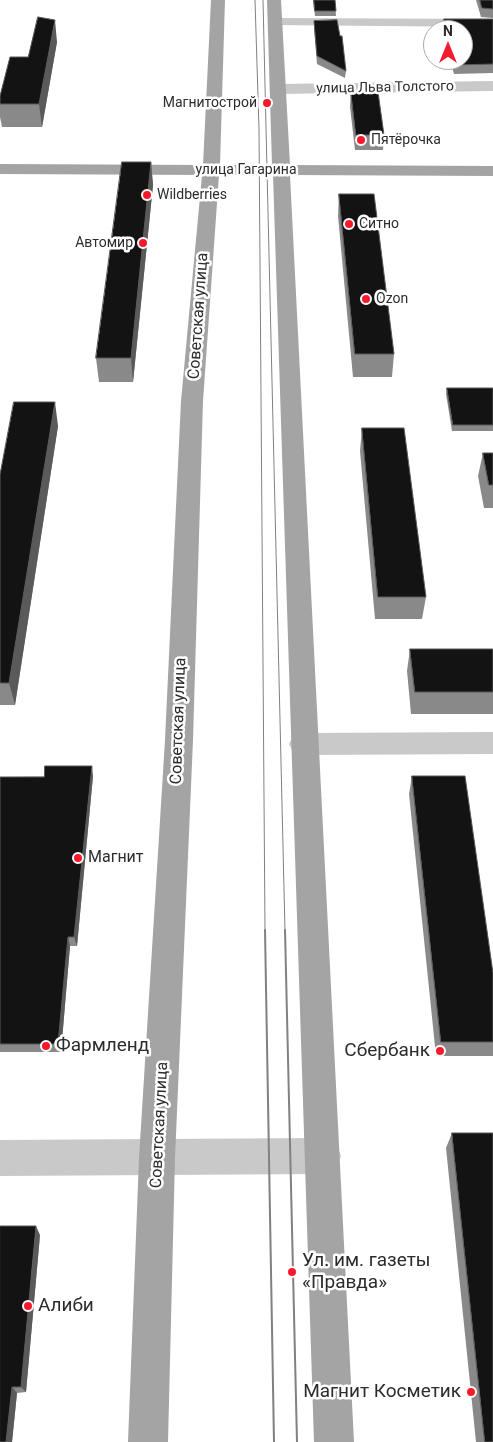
<!DOCTYPE html>
<html>
<head>
<meta charset="utf-8">
<style>
  body { margin:0 }
  #map { position:relative; width:493px; height:1442px; overflow:hidden; background:#fff; font-family:Roboto,sans-serif }
  canvas { display:block }
  .north { position:absolute; left:423px; top:20px; width:50px; height:50px; box-sizing:border-box; background:#fff; border:1px solid #ababab; border-radius:50%; rotate:0deg; font-size:14px; font-weight:700; line-height:20px; text-align:center; color:#2c2c2c }
  .north::after { content:''; display:block; margin:auto; width:18px; height:22px; background:#f61a2d; clip-path:polygon(50% 0,100% 100%,50% 72%,0 100%) }
</style>
</head>
<body>
<div id="map">
<canvas width="493" height="1442"></canvas>
<div class="north">N</div>
</div>
<script>
const ctx = document.querySelector('canvas').getContext('2d');
ctx.lineJoin = 'round';
function paint(path, color) {
  ctx.fillStyle = color;
  ctx.fill(path, 'evenodd');
}
function trace(path, color, width, dash) {
  ctx.strokeStyle = color;
  ctx.lineWidth = width;
  ctx.lineCap = dash ? 'butt' : 'round';
  ctx.setLineDash(dash || []);
  ctx.stroke(path);
}
function label(font, color, halo, rows, align = 'center') {
  ctx.font = font + ' Roboto,sans-serif';
  ctx.lineWidth = 5;
  ctx.setLineDash([]);
  ctx.textBaseline = 'middle';
  ctx.strokeStyle = halo;
  ctx.fillStyle = color;
  for (const [text, x, y, turn = 0] of rows) {
    ctx.save();
    ctx.translate(x, y);
    ctx.rotate((+turn || 0) * Math.PI / 180);
    ctx.textAlign = isNaN(turn) ? turn : align;
    if (halo) ctx.strokeText(text, 0, 0);
    ctx.fillText(text, 0, 0);
    ctx.restore();
  }
}
paint(new Path2D(`
  M275,18L493,19V27L270,25L268,22L270,19Z
  M493,81V91L277,94L269,89L277,84Z
  M493,732V754L303,755L293,752L289,744L293,736L303,733Z
  M323,1138L336,1143L341,1156L336,1169L323,1174L0,1176V1140Z`), '#c9c9c9');
paint(new Path2D(`
  M211,0H225L220,165H272L267,0H281L290,165L493,166V176L290,175L354,1442H314L273,175H219L203,401L193,740L175,1158L168,1442H128L139,1158L165,740L181,401L202,175L0,174V164L203,165Z`), '#a4a4a4');
trace(new Path2D(`
  M255,0L259,129L265,931
  M263,0L285,931`), '#818181', 1);
trace(new Path2D(`
  M265,930L274,1442
  M285,930L297,1442`), '#818181', 2);
paint(new Path2D(`
  M313,0H335L336,16H315Z
  M476,0H493V18L481,17Z
  M444,19H493V73L454,74L450,60H463V30H443Z
  M314,21L340,36L346,71L345,78L317,64L314,28Z
  M57,42L42,127H2L0,117V96L28,57Z
  M351,92L384,135L383,150H355L350,107Z
  M151,162L153,185L133,382H99L96,358Z
  M339,194L394,354L392,377H353L338,216Z
  M447,388H493V431H452L446,394Z
  M58,426L15,705H0V475Z
  M362,428L426,597L422,619H375L360,451Z
  M483,453H493V508H484L478,476Z
  M410,649H493V714H411L407,671Z
  M93,776L77,946H70L61,1052H0V777Z
  M412,776L493,973V1056H436L409,794Z
  M452,1133L493,1442H476L446,1148Z
  M40,1235L26,1392L17,1393L12,1442H0Z`), '#898989');
paint(new Path2D(`
  M55,20L57,42L42,127L39,104Z
  M151,162L153,185L133,382L131,358Z
  M55,402L58,426L15,705L9,683Z
  M92,766L93,776L77,946L74,937Z
  M68,937L70,946L61,1052L58,1044Z
  M36,1226L40,1235L26,1392L21,1387Z
  M12,1387L17,1393L12,1442H6Z`), '#5a5a5a');
const building = new Path2D(`
  M314,0H335L336,11H315Z
  M480,0H493V9L482,8Z
  M38,17L55,20L39,104H0V96L10,57H28Z
  M444,19H493V64L455,65L454,60H463V30H446Z
  M337,20L340,36H342L346,71L317,56L314,21Z
  M351,92H378L384,135H356Z
  M122,162H151L131,358H96Z
  M339,194H374L394,354H355Z
  M447,388H493V425H453Z
  M14,402H55L9,683H0V475Z
  M362,428H404L426,597H378Z
  M483,453H493V485H489Z
  M410,649H493V692H415Z
  M45,766H92L74,937H68L58,1044H0V777H44Z
  M412,776H465L493,973V1042H441Z
  M452,1133H493V1442H485Z
  M0,1226H36L21,1387H12L6,1442H0Z`);
paint(building, '#131313');
trace(building, '#5a5a5a', 1);
for (const [x, y, r, color] of [
  [267,103,5,"#f61a2d"],
  [361,140,5,"#f61a2d"],
  [147,195,5,"#f61a2d"],
  [349,224,5,"#f61a2d"],
  [143,243,5,"#f61a2d"],
  [366,299,5,"#f61a2d"],
  [78,858,5,"#f61a2d"],
  [46,1046,5,"#f61a2d"],
  [440,1051,5,"#f61a2d"],
  [292,1272,5,"#f61a2d"],
  [28,1306,5,"#f61a2d"],
  [471,1392,5,"#f61a2d"]
]) {
  const dot = new Path2D();
  dot.arc(x, y, r, 0, 2 * Math.PI);
  ctx.fillStyle = color;
  ctx.fill(dot);
  trace(dot, '#fff', 2);
}
label('14px', '#2c2c2c', '#fff', [
  ["улица Льва Толстого",385,88,-1],
  ["улица Гагарина",246,170]
]);
label('14px', '#2c2c2c', '#fff', [
  ["Магнитострой",257,103,"right"],
  ["Пятёрочка",371,140],
  ["Wildberries",157,195],
  ["Ситно",359,224],
  ["Автомир",133,243,"right"],
  ["Ozon",376,299]
], 'left');
label('16px', '#2c2c2c', '#fff', [
  ["Советская улица",199,316,-86],
  ["Советская улица",179,721,-88],
  ["Советская улица",160,1125,-87]
]);
label('16px', '#2c2c2c', '#fff', [
  ["Магнит",88,858]
], 'left');
label('19px', '#2c2c2c', '#fff', [
  ["Фармленд",56,1046],
  ["Сбербанк",430,1051,"right"],
  ["Ул. им. газеты",302,1261],
  ["«Правда»",302,1283],
  ["Алиби",38,1306],
  ["Магнит Косметик",461,1392,"right"]
], 'left');
</script>
</body>
</html>
